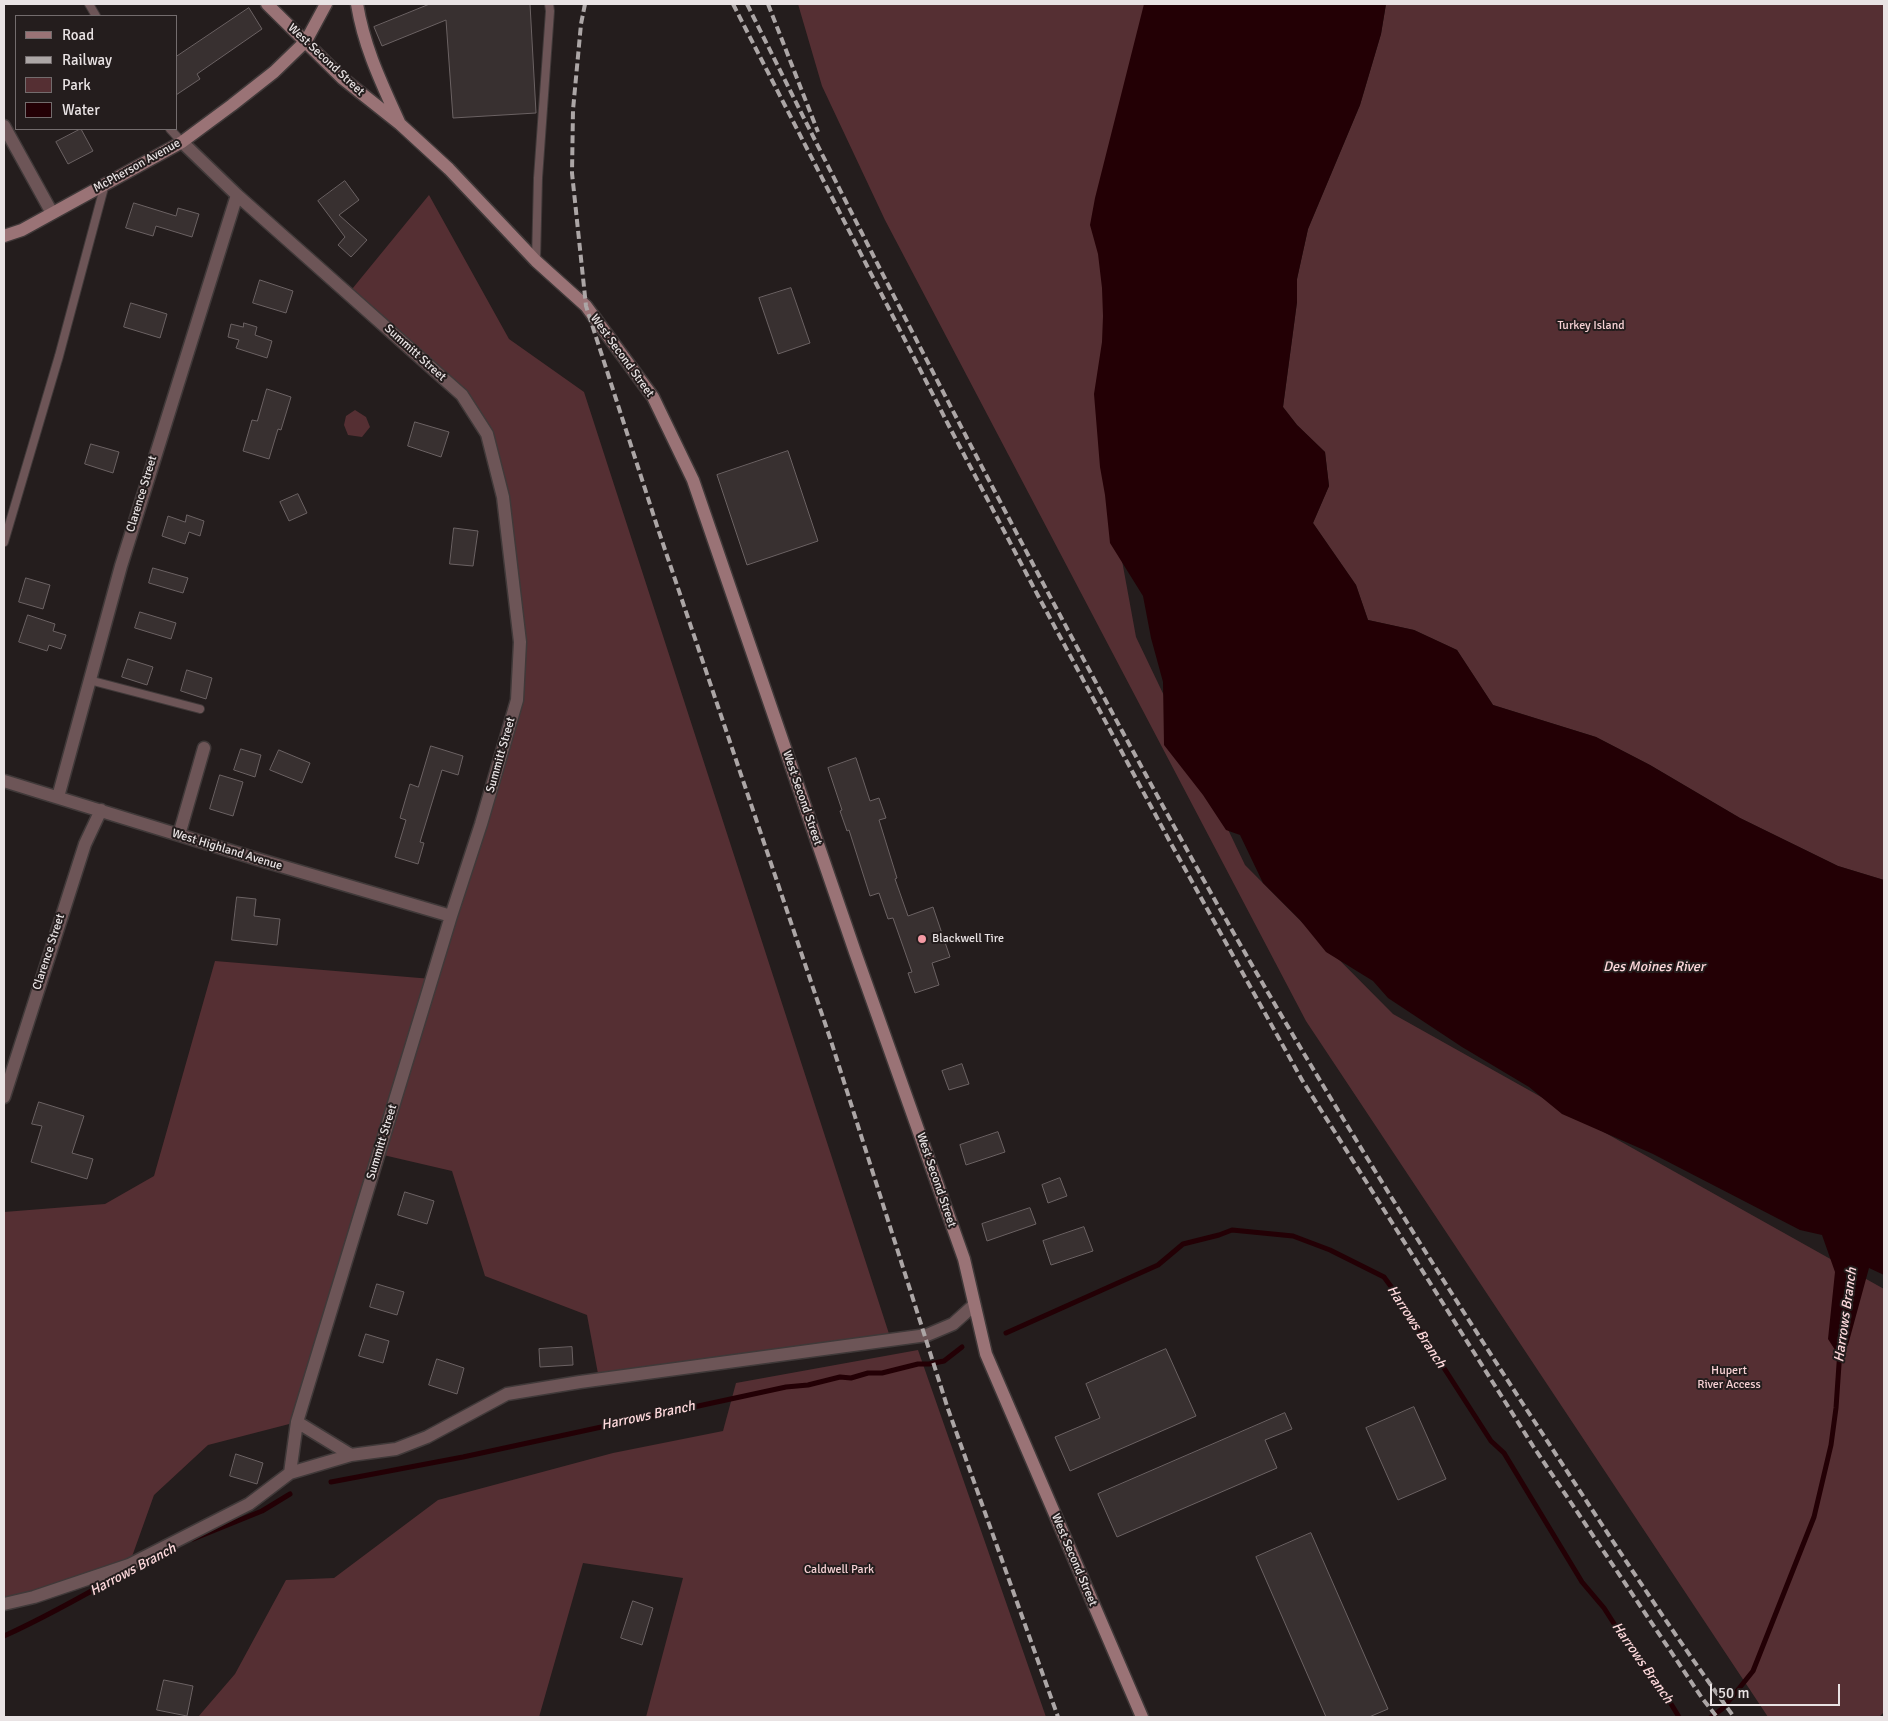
<!DOCTYPE html>
<html>
<head>
<meta charset="utf-8">
<style>
  body { margin:0 }
  #map { position:relative; width:1888px; height:1721px; overflow:hidden; background:#241d1d; font-family:Signika,sans-serif }
  canvas { display:block }
  .frame { position:absolute; inset:0; border:5px solid #e9e3e4; pointer-events:none }
  .legend { position:absolute; left:15px; top:15px; width:162px; height:115px; box-sizing:border-box; background:#241d1d; border:1px solid #736c6d; margin:0; padding:6px 9px; list-style:none; font-size:15px; color:#e9e3e4 }
  .legend li { display:flex; align-items:center; gap:10px; height:25px }
  .legend b { width:25px; border:1px solid #736c6d }
  .scale { position:absolute; left:1710px; top:1684px; width:130px; height:22px; box-sizing:border-box; border:2px solid #e9e3e4; border-top:0; padding-left:6px; font-size:15px; line-height:18px; white-space:nowrap; color:#e9e3e4; -webkit-text-stroke:4px #241d1d; paint-order:stroke }
</style>
</head>
<body>
<div id="map">
<canvas width="1888" height="1721"></canvas>
<div class="frame"></div>
<ul class="legend">
<li><b style="height:6px;background:#9a7376"></b>Road</li>
<li><b style="height:6px;background:#aca6a6"></b>Railway</li>
<li><b style="height:14px;background:#552f33"></b>Park</li>
<li><b style="height:14px;background:#230005"></b>Water</li>
</ul>
<div class="scale">50 m</div>
</div>
<script>
const ctx = document.querySelector('canvas').getContext('2d');
ctx.lineJoin = 'round';
function paint(path, color) {
  ctx.fillStyle = color;
  ctx.fill(path, 'evenodd');
}
function trace(path, color, width, dash) {
  ctx.strokeStyle = color;
  ctx.lineWidth = width;
  ctx.lineCap = dash ? 'butt' : 'round';
  ctx.setLineDash(dash || []);
  ctx.stroke(path);
}
function label(font, color, halo, rows, align = 'center') {
  ctx.font = font + ' Signika,sans-serif';
  ctx.lineWidth = 4;
  ctx.setLineDash([]);
  ctx.textBaseline = 'middle';
  ctx.strokeStyle = halo;
  ctx.fillStyle = color;
  for (const [text, x, y, turn = 0] of rows) {
    ctx.save();
    ctx.translate(x, y);
    ctx.rotate((+turn || 0) * Math.PI / 180);
    ctx.textAlign = isNaN(turn) ? turn : align;
    if (halo) ctx.strokeText(text, 0, 0);
    ctx.fillText(text, 0, 0);
    ctx.restore();
  }
}
paint(new Path2D(`
  M798,4H1167L1108,484L1136,637L1245,865L1393,1014L1884,1289V1712L1879,1717H1768L1306,1021L885,220L822,86Z
  M1386,4H1884V880L1838,866L1740,818L1650,765L1596,737L1493,705L1457,650L1414,630L1368,620L1356,585L1313,523L1329,486L1325,452L1297,425L1283,407L1297,302V279L1308,229L1360,105L1381,34Z
  M429,195L509,339L584,392L891,1340L599,1379L587,1315L485,1276L452,1171L379,1154L297,1422L208,1445L154,1495L129,1565L4,1604V1212L105,1204L154,1176L215,961L432,979L517,700L520,642L487,434L462,395L348,294Z
  M355,410L366,417L370,427L362,437L348,435L344,425L346,416Z
  M918,1350L1046,1717H646L683,1578L583,1563L539,1717H198L235,1674L286,1580L334,1578L438,1500L613,1453L723,1431L736,1383Z`), '#552f33');
paint(new Path2D(`
  M1144,4H1386L1381,34L1360,105L1308,229L1297,279V302L1283,407L1297,425L1325,452L1329,486L1313,523L1356,585L1368,620L1414,630L1457,650L1493,705L1596,737L1650,765L1740,818L1838,866L1884,880V1275L1869,1268L1848,1345L1839,1356L1828,1339L1835,1272L1822,1235L1800,1230L1653,1154L1562,1114L1529,1087L1462,1047L1388,998L1373,981L1326,952L1300,920L1263,883L1240,835L1226,830L1203,795L1164,745L1163,682L1151,638L1143,596L1110,543L1105,495L1100,467L1094,394L1102,342L1103,316L1102,288L1098,254L1090,225L1095,198Z`), '#230005');
trace(new Path2D(`
  M1006,1333L1158,1265L1183,1244L1219,1235L1232,1230L1293,1236L1330,1250L1384,1277L1395,1292L1491,1441L1504,1453L1582,1582L1604,1608L1620,1633L1627,1640L1652,1681L1662,1689L1679,1717
  M331,1482L463,1457L786,1387L808,1385L840,1377L851,1378L868,1373H882L918,1364H929L944,1361L962,1347
  M193,1539L262,1511L290,1494
  M4,1636C46,1617 85,1595 125,1572
  M1711,1717L1722,1709L1724,1706L1733,1696L1753,1671L1814,1517L1831,1445L1836,1408L1840,1350`), '#230005', 5);
const building = new Path2D(`
  M430,4H530L536,113L453,118L446,20L382,46L374,27Z
  M249,8L262,29L197,74L200,79L176,95V57Z
  M81,129L93,151L68,164L56,142Z
  M345,181L359,200L339,215L367,240L351,257L338,245L345,237L318,201Z
  M134,203L176,216L178,208L199,214L192,237L156,226L153,236L126,228Z
  M260,280L293,291L286,313L253,303Z
  M791,288L810,343L778,354L759,298Z
  M131,303L167,314L160,338L124,327Z
  M244,323L257,327L255,335L272,341L267,358L236,348L239,340L228,337L231,324L243,327Z
  M267,389L291,397L281,430L278,429L269,459L243,451L252,420L257,421Z
  M415,422L449,432L441,457L408,446Z
  M91,444L119,452L113,473L85,464Z
  M788,451L818,541L747,565L717,475Z
  M298,494L307,513L289,521L280,502Z
  M187,515L204,521L200,536L189,532L185,544L162,536L168,516L185,522Z
  M454,528L478,531L473,566L450,564Z
  M153,568L188,578L183,593L149,583Z
  M26,578L50,585L43,609L19,602Z
  M140,612L176,623L171,639L135,628Z
  M28,615L55,624L53,631L66,635L61,649L49,645L47,651L19,642Z
  M128,659L153,667L147,685L122,677Z
  M187,670L212,678L206,699L181,691Z
  M431,746L463,756L458,775L442,770L420,842L424,843L418,864L395,857L406,820L400,818L410,784L418,787Z
  M241,749L261,755L255,777L234,770Z
  M279,750L310,763L302,783L270,770Z
  M856,758L870,801L879,798L886,818L879,820L897,878L895,879L908,916L933,907L950,957L932,963L939,985L915,993L908,973L912,972L893,918L888,919L879,893L870,896L849,830L847,831L840,811L842,810L828,768Z
  M220,775L243,782L233,816L210,809Z
  M237,897L256,899L254,916L280,919L277,945L232,940Z
  M962,1064L969,1084L949,1090L942,1071Z
  M39,1102L84,1116L72,1153L93,1159L87,1179L31,1162L42,1126L32,1124Z
  M998,1132L1005,1152L966,1165L960,1145Z
  M1060,1178L1067,1196L1048,1203L1042,1185Z
  M405,1192L434,1201L427,1224L398,1215Z
  M1030,1208L1036,1224L987,1241L982,1224Z
  M1084,1227L1093,1251L1051,1265L1043,1241Z
  M377,1284L404,1292L397,1315L370,1307Z
  M366,1334L389,1341L383,1363L359,1356Z
  M572,1347L573,1365L540,1367L539,1349Z
  M1166,1349L1196,1416L1070,1471L1055,1437L1100,1418L1086,1384Z
  M437,1359L464,1368L457,1394L429,1385Z
  M1414,1407L1446,1479L1398,1500L1366,1428Z
  M1285,1413L1292,1429L1265,1440L1277,1468L1117,1537L1098,1494Z
  M236,1454L263,1463L257,1484L230,1476Z
  M1311,1533L1388,1709L1369,1717H1326L1256,1557Z
  M633,1601L653,1608L642,1645L621,1638Z
  M164,1680L193,1686L187,1716L157,1710Z`);
paint(building, '#383030');
trace(building, '#6b6263', 1);
const lane = new Path2D(`
  M89,4L96,16
  M170,129L182,142
  M536,261L538,178L550,11L549,4
  M4,542L59,356L105,184
  M89,680L200,709`);
const street = new Path2D(`
  M4,126L52,213
  M182,142L237,195L462,395L487,434L503,497L520,642L517,700L481,824L451,916L297,1422L290,1473
  M4,781L257,859L451,916
  M58,797L121,566L237,195
  M179,835L204,748
  M4,1097L85,844L101,810
  M297,1422L351,1455
  M4,1604L34,1597L129,1565L249,1504L290,1473L351,1455L396,1449L427,1437L507,1394L580,1382L927,1335L953,1324L974,1305`);
const secondary = new Path2D(`
  M267,4L342,78L400,124L449,169L536,261L586,306L653,397L693,480L855,952L964,1259L986,1354L1142,1717
  M357,4C364,47 381,82 399,122
  M4,236L22,230L182,142L232,105L274,72L306,41L326,4`);
trace(lane, '#403939', 10);
trace(street, '#403939', 15);
trace(secondary, '#403939', 15);
trace(lane, '#6d5557', 8);
trace(street, '#6d5557', 12);
trace(secondary, '#9a7376', 12);
trace(new Path2D(`
  M585,4L581,24L573,110L572,173L586,306L657,526L831,1041L948,1409L1058,1717
  M733,4L949,426L1035,590L1169,840L1302,1080L1533,1446L1702,1698L1717,1717
  M747,4C893,298 1043,590 1202,877C1302,1056 1411,1232 1523,1404C1592,1509 1660,1616 1734,1717
  M768,4L818,132`), '#aca6a6', 4, [8, 4]);
for (const [x, y, r, color] of [
  [922,939,5,"#f49aa4"]
]) {
  const dot = new Path2D();
  dot.arc(x, y, r, 0, 2 * Math.PI);
  ctx.fillStyle = color;
  ctx.fill(dot);
  trace(dot, '#241d1d', 2);
}
label('12px', '#e9e3e4', '#241d1d', [
  ["West Second Street",326,60,43],
  ["McPherson Avenue",137,166,-29],
  ["Summitt Street",415,353,42],
  ["West Second Street",622,356,54],
  ["Clarence Street",142,494,-73],
  ["Summitt Street",501,755,-74],
  ["West Second Street",802,798,71],
  ["West Highland Avenue",227,850,17],
  ["Clarence Street",49,952,-72],
  ["Summitt Street",382,1142,-73],
  ["West Second Street",936,1180,71],
  ["West Second Street",1074,1560,67]
]);
label('12px', '#f5d0d3', '#241d1d', [
  ["Turkey Island",1591,326],
  ["Hupert",1729,1371],
  ["River Access",1729,1385],
  ["Caldwell Park",839,1570]
]);
label('12px', '#e9e3e4', '#241d1d', [
  ["Blackwell Tire",932,939]
], 'left');
label('italic 14px', '#fed9dc', '#241d1d', [
  ["Des Moines River",1654,967],
  ["Harrows Branch",1846,1315,-82],
  ["Harrows Branch",1416,1327,57],
  ["Harrows Branch",648,1416,-12],
  ["Harrows Branch",133,1570,-28],
  ["Harrows Branch",1642,1663,55]
]);
</script>
</body>
</html>
